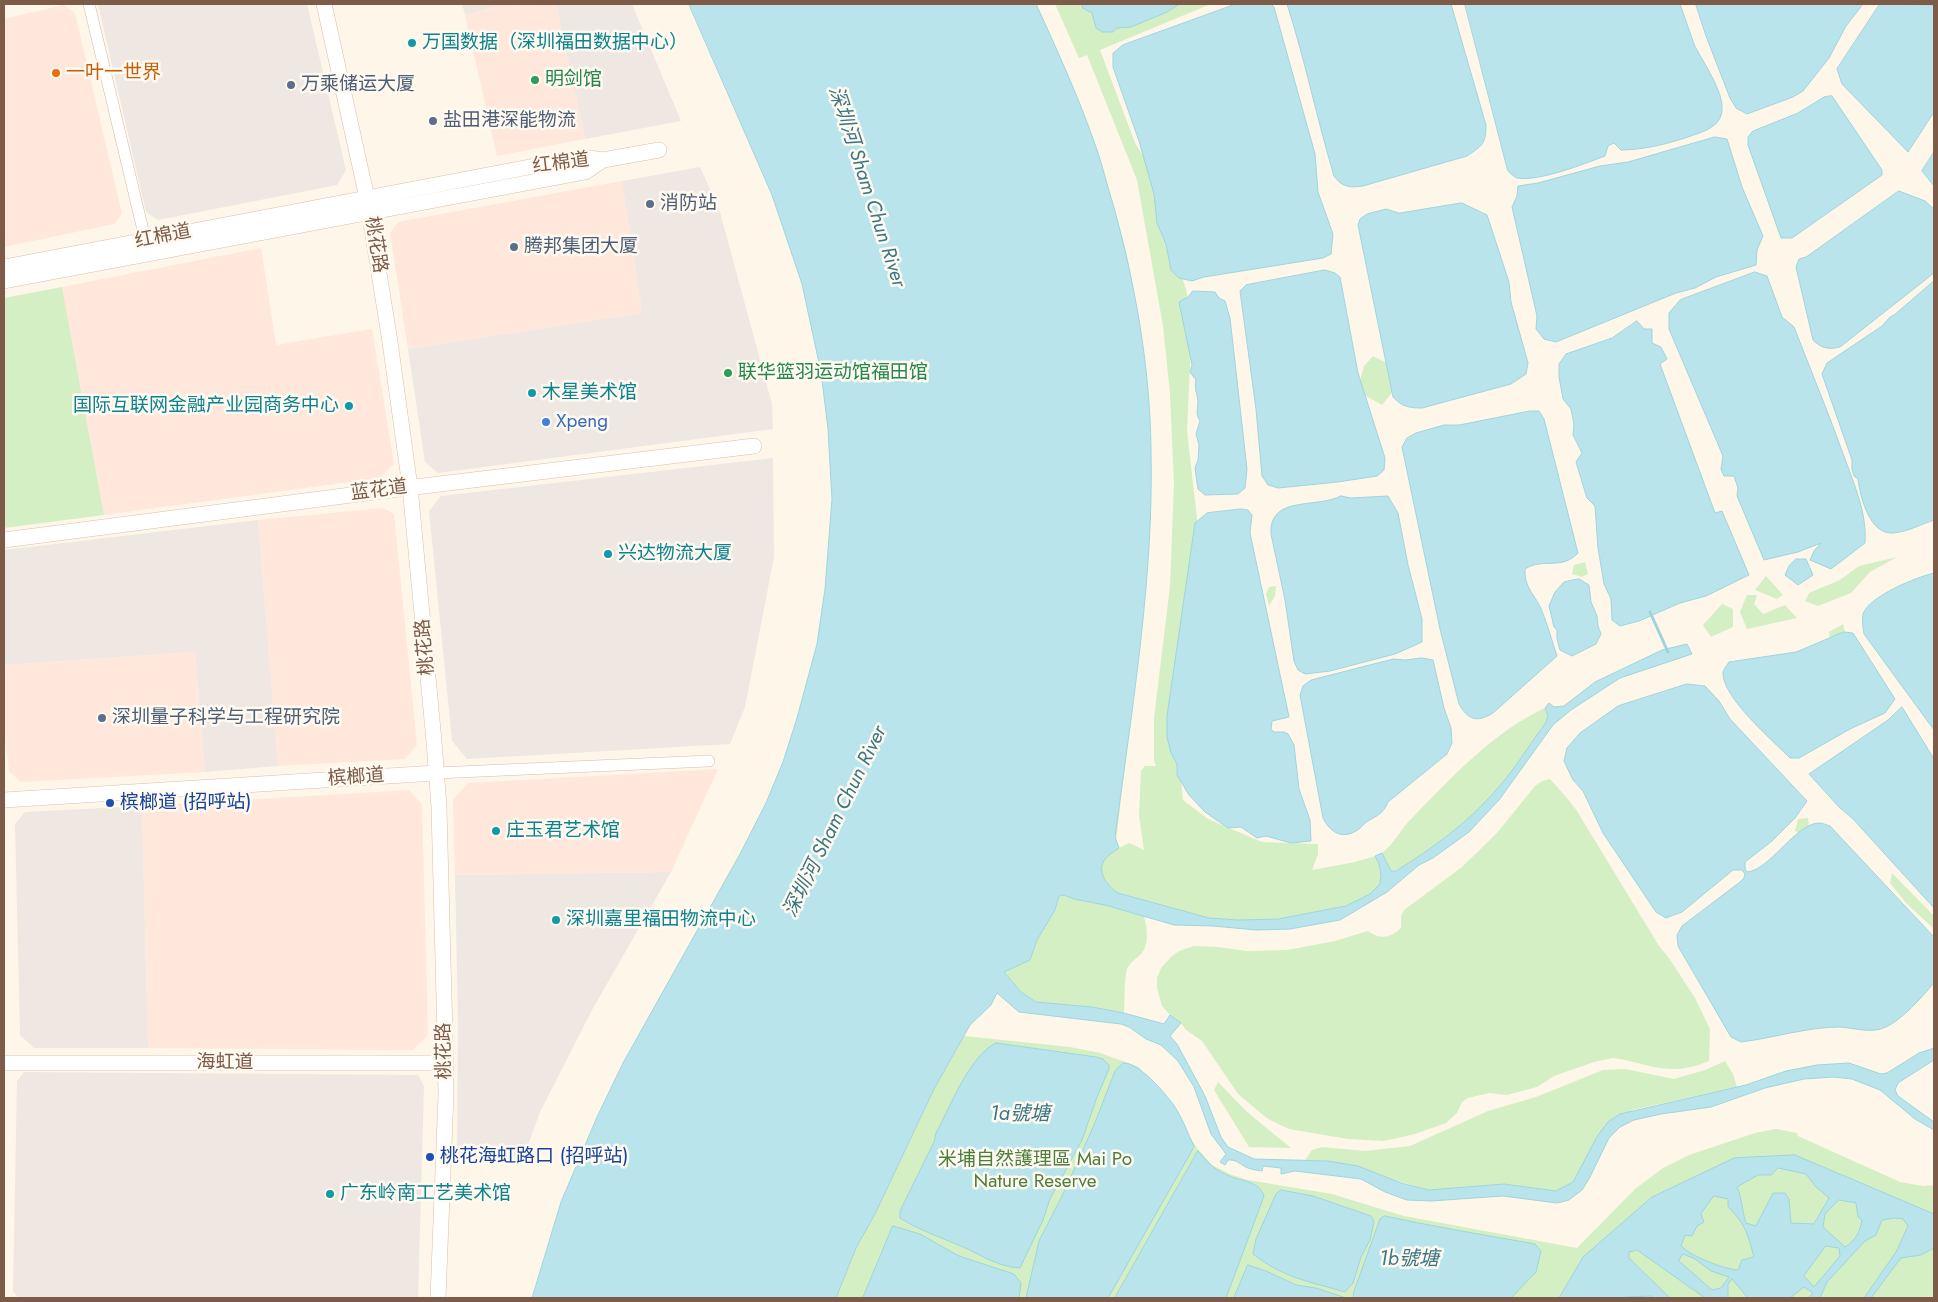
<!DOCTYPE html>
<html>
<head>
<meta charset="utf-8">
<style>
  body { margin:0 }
  #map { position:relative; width:1938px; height:1302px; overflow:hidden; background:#fef6e8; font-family:Jost,sans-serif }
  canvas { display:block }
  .frame { position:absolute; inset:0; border:5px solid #7d5b48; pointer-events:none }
</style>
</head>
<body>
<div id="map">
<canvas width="1938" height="1302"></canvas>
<div class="frame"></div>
</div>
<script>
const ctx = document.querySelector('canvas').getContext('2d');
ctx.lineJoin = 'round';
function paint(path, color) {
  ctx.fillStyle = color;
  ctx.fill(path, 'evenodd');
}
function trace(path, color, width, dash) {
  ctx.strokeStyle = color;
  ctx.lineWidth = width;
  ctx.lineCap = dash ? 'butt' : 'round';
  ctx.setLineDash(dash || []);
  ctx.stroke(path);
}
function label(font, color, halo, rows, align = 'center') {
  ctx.font = font + ' Jost,"Noto Sans SC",sans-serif';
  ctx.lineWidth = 5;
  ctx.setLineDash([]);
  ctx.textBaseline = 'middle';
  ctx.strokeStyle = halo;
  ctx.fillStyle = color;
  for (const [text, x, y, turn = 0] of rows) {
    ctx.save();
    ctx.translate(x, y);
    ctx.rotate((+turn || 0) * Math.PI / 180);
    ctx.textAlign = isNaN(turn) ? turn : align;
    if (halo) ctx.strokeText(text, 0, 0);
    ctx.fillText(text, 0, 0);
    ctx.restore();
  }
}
paint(new Path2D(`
  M507,4H556L585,139L497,156L465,15Z
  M64,5L75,13L122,214L114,224L4,247V19Z
  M622,181L642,313L408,349L390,233L398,222Z
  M261,248L276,345L372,329L394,464L380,478L104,515L62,287Z
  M383,508L394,514L417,745L405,759L278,766L258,520Z
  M195,652L205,772L21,782L9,771L4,727V665Z
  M718,769L671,872L455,875L453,800L468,783Z
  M409,790L422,805L428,1035L413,1050L148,1048L142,806Z`), '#ffe7dc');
paint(new Path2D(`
  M98,4H307L346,170L337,185L158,220L146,212Z
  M462,4H507L465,15Z
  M556,4H632L681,121L585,139Z
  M700,167L720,212L772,404L773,429L438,473L425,462L408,349L642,313L622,181Z
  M773,458L774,557L745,707L730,744L467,759L452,741L429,511L441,496Z
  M258,520L278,766L205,772L195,652L4,665V550Z
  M142,806L148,1048H34L20,1035L15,824L25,812Z
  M671,872L592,1010L540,1112L524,1156L457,1154L458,1022L455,875Z
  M24,1072L418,1075L424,1086L418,1298H18L13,1291L17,1081Z`), '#efe8e2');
paint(new Path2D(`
  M1036,4L1063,64L1098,151L1126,251L1139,318L1146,376L1151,447V517L1141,631L1116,841L1119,848L1129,843L1144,850L1139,815L1141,771L1145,766H1156L1154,760V718L1170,586L1174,484L1170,394L1163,326L1137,180L1087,55L1079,58L1055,4H1211L1100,50L1135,143L1157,178L1178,266L1186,289L1192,322L1187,431L1199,536L1178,749L1183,800L1208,819L1262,842L1318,844V854L1312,870L1355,862L1375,856L1379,864L1381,875L1380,884L1370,894L1346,906L1278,919L1238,920L1209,918L1118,893L1111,888L1101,873Z
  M62,287L104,515L4,528V298Z
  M1373,356L1393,366L1400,383L1382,405L1357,391L1364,366Z
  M1897,557L1870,572L1851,593L1818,606L1805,601L1809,593L1840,580L1859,566Z
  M1585,562L1588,574L1582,577L1572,574L1574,565Z
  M1766,576L1783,595L1777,599L1755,590Z
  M1276,586L1275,596L1269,606L1266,594L1269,587Z
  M1747,595H1757L1754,604L1763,614L1785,605L1797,618L1747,629L1740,612Z
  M1722,604L1733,609V627L1711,637L1703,625Z
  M1843,624L1847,640L1831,649L1829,632Z
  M1545,708L1548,716L1545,724C1529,746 1515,769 1497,789C1476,814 1451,834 1425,852C1415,859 1403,870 1391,871L1382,853C1394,844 1401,829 1412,818C1452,777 1493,732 1545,708Z
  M1550,779L1567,798L1577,811L1659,946L1669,958L1695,998L1710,1029L1709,1061C1673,1076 1656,1067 1620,1059L1613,1058L1594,1062L1554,1076L1537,1087L1507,1095L1489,1093L1468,1098L1462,1102L1457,1113L1446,1123L1415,1134L1384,1141L1348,1139L1289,1129L1268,1119L1238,1094L1202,1041L1186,1030L1181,1023L1170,1015L1162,1006L1157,988V978L1161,968L1171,957L1179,951L1194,946L1218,947L1247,951L1287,950L1335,941L1368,931C1379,940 1391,938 1401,928V916L1404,910L1462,867L1497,833L1535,786L1542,781Z
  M1808,818L1810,836L1795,831L1798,819Z
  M1892,873L1934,916V929L1906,903L1890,883Z
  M1064,895L1074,899L1105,905L1144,916C1147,928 1150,944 1141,954C1136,959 1130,962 1127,969C1124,978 1125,1002 1124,1013L1092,1007L1036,1002L1021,992L1004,972L1030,960L1037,940L1055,910L1059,896Z
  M964,1036L1070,1047L1100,1053L1139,1067L1171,1107L1197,1148L1212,1165L1232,1175L1248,1180L1332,1194L1404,1216L1577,1248L1635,1189L1663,1168L1689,1155L1755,1133L1776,1129L1797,1133L1798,1136L1900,1182L1923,1186L1934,1185V1298H836L856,1248L875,1214L934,1089Z
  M1725,1061L1733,1074L1737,1087L1632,1110L1579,1171L1573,1182L1556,1191L1504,1184L1429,1190L1328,1161L1305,1160L1312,1150L1322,1147L1365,1151L1410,1146L1488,1111L1536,1097L1603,1070L1625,1069L1674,1079L1705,1070Z
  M1218,1082L1247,1112L1291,1148L1249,1147L1214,1090Z`), '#d5efc4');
const water = new Path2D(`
  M689,4H1036C1058,52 1080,100 1097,150C1103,167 1107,186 1113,204C1135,283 1150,366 1151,449C1154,578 1132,708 1115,837L1119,848C1115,851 1109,854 1106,858C1095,870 1107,886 1118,893L1209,918L1238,920L1278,919L1346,906L1370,894L1380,884L1381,875L1379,864L1375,856L1382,853L1391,871H1396C1433,848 1469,822 1497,789C1515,769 1529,745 1545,724L1548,716L1545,708L1549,703L1554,707L1564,706L1595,682L1662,650L1687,644L1692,654L1620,678L1571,710L1553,725L1499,800L1469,832L1433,858L1419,865L1387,892L1340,920L1290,929L1256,930L1213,926L1174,925L1105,905L1074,899L1064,895L1059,896L1055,910L1037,940L1030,960L1004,972L1021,992L1036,1002L1092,1007L1124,1013L1164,1024L1170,1015L1181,1023L1170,1036L1177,1044L1205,1096L1221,1137L1228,1147L1254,1159L1328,1161L1358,1166L1401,1183L1429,1190L1504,1184L1556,1191L1573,1182L1598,1135L1608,1122L1620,1114L1746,1085L1786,1071L1817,1065L1849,1063L1881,1074L1887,1073L1919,1053L1934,1048V1060L1898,1083L1895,1090L1898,1096L1934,1122V1130L1915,1119L1880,1090L1852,1079L1833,1077L1804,1079L1765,1088L1711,1107L1661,1114L1634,1120L1620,1127L1609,1138L1589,1179L1582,1190L1569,1200L1557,1203L1503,1196L1431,1201L1407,1200L1385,1192L1361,1179L1295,1171L1281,1174V1168L1263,1166L1262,1171C1257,1170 1253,1170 1248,1168C1240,1165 1237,1159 1228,1160L1225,1165L1220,1162L1226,1154L1211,1134L1194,1087L1178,1061L1161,1045L1146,1039L1129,1027L1121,1024L1019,1012L997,993L991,1005L970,1025L934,1089L875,1214L856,1248L836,1298H532L561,1202L597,1117L623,1063L740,854L766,803L783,762L797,718L817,644L825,589L832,499L828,429L821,372L802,284L772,195Z
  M1082,4H1179L1167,12L1131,27L1117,28L1113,32H1102L1096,28L1092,13L1083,8Z
  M1236,4H1271L1274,7L1315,154L1318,192L1333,234L1331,254L1323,258L1204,277L1192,281L1179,278L1171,270L1166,244L1157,223L1154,194L1139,141L1113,67V53L1123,45Z
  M1287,4H1451L1486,125C1486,144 1482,146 1467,156L1363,186C1349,188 1342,187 1334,176C1317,119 1305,60 1287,4Z
  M1465,4H1680C1685,17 1689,31 1694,44C1702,62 1730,98 1720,118C1715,129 1699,133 1688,137C1667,144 1643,150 1621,150L1614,143L1608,146L1605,156C1584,164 1538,182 1517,178C1514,177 1510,173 1508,171Z
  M1696,4H1863L1846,26L1829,58L1803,91L1793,97L1747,114L1736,108L1730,98L1706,36Z
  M1880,4L1934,5V112L1908,152L1842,84L1837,69Z
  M1832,96L1882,170V175L1792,238H1781L1748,145V137L1753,131L1798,113L1824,97Z
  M1715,137L1727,139L1742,187L1763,236L1757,250L1756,265L1716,277L1695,288L1676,293L1556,342L1544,339L1536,329L1537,316L1512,207L1517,196L1518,186L1538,183L1600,166L1628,162Z
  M1934,152V186L1922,171Z
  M1899,191L1925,201L1934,209V273L1840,347C1828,350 1821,348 1813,340L1796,267L1799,259L1806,257Z
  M1462,203L1487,215L1509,282L1511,302L1528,363L1526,374L1511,384L1422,408C1410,408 1402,407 1393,397L1358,225L1360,219L1367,214L1386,209L1399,213Z
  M1325,270L1335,273L1340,277L1358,373L1385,458L1384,470L1377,476L1338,482L1278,488L1268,485L1262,476L1256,409L1240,291L1246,285Z
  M1755,272L1767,276L1782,317L1794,327C1811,371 1829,414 1845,459C1855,487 1867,513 1865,543L1831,569L1810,560L1814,551L1821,543L1798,552L1764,560L1737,496L1738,488L1734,476H1724L1721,469L1723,456L1669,329V313L1680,300Z
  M1934,281V520C1922,524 1907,532 1893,533C1870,535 1860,497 1858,479L1854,476L1852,469V460L1822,374L1827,363L1882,326L1890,317L1894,315Z
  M1193,291L1215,292L1219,298L1225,301L1230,318L1247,469L1245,488L1238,494L1205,495L1198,489L1195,468L1198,460L1199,445L1196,434L1200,421C1195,414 1198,408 1198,401C1197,392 1194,390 1196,380L1190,372L1192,365L1179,302L1188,297Z
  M1637,321L1644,329H1652V343L1661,347L1667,359L1660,364L1715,513L1722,511L1749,575L1706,596L1680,603L1639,621L1620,626L1612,620L1611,599L1604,584L1598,548L1595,506L1587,498L1576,462L1582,453L1573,435L1574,424L1571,409L1563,399L1559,377V364L1566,354L1612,338Z
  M1530,411H1539L1544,419L1578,553C1561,571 1544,557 1525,569C1524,589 1536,595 1542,611C1548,626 1552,641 1557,656L1493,713C1477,723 1468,720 1459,704L1440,629L1402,447L1407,438L1416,433L1444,425H1459Z
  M1341,496L1351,498L1388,496L1398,513L1408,565L1422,619V642L1395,654L1330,671L1305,674L1298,670L1294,661L1285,600L1271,534C1269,495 1315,509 1341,496Z
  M1241,509L1248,510L1252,515L1250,533L1289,717L1272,721L1271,729L1274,732H1284L1288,734L1294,745L1299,789L1310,820L1311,841L1291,843L1266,836L1257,838L1241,827L1228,828L1205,812L1189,795L1177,775V764L1171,753L1167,737V716L1195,523L1207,513Z
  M1796,559H1806L1813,575L1798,585L1785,575L1789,566Z
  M1934,573V730L1864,634C1863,628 1862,621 1863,614C1869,596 1917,577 1934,573Z
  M1579,579L1589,585L1591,602L1597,616L1598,626L1601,634L1596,644L1572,656L1560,650L1557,639V630L1554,627L1549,606L1555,592L1564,582Z
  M1844,632L1853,633L1895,699L1885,713L1850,729L1799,758H1790C1773,741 1721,696 1723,672C1724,669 1727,665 1729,662L1796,652Z
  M1422,658L1433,660L1444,708L1451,728L1452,743L1447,754L1388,802C1383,814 1378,815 1368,821C1364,823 1362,827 1359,829C1344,840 1331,834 1323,818L1300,695L1303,686L1311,680L1393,659L1405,660Z
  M1687,684L1705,686L1719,701L1730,719L1807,801L1795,818L1772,841L1745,862V869L1747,872C1770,870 1796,823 1819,823C1822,823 1827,825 1830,826L1934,937V983C1921,998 1904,1018 1886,1027C1872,1034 1855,1028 1840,1027C1807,1027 1774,1038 1741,1042L1731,1037L1678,946L1677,935L1682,926L1740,882L1744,878L1745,874L1742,870H1733L1682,912L1666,918L1656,912L1603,833L1583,791L1573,780L1564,761L1567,748L1580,733L1618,706Z
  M1902,707L1934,759V908L1853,819L1839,807L1809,774L1888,720Z
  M996,1043L1096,1057L1103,1059L1109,1065V1069L1097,1097L1082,1140L1050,1199L1043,1220L1020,1268C996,1267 977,1252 956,1244C937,1236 917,1229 900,1218V1211L934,1142L936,1133C950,1107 970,1055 996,1043Z
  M1123,1063C1139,1062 1164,1092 1173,1104C1182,1117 1188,1133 1194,1147L1108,1298H1026L1039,1241L1064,1192L1094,1125L1115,1071Z
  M1198,1151C1206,1160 1213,1169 1225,1174C1239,1182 1258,1179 1264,1196L1226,1298H1115Z
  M1795,1155L1934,1214V1248L1921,1255L1901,1258L1871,1298H1864L1896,1252L1908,1226L1903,1219L1895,1218L1882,1220L1876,1235L1865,1241L1827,1282L1820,1298H1808L1813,1293L1804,1287L1790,1298H1748L1732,1279L1728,1284V1298H1705L1637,1250L1629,1252V1258L1670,1298H1654L1652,1296L1625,1297L1624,1298H1559L1583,1257L1652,1197L1734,1158ZM1778,1168L1806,1174L1815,1186L1829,1198L1814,1224L1791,1223L1789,1199L1785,1193H1773L1756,1226L1746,1223C1742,1211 1742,1198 1737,1187L1758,1175H1771ZM1714,1196L1728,1199V1207C1745,1223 1748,1235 1754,1257L1742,1260L1738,1270C1723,1269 1691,1256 1681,1246L1685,1235L1692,1236L1697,1226L1704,1222L1701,1214ZM1839,1200L1856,1203L1858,1217L1862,1220C1860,1232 1855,1241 1845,1247L1823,1227L1825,1214ZM1826,1246L1839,1248L1840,1256L1814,1287L1804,1276ZM1683,1254L1695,1259L1711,1271L1729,1277L1721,1288L1712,1290L1679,1261Z
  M1281,1190L1313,1196L1371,1216L1374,1222L1370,1240L1361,1257L1353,1283L1345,1292C1308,1281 1284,1278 1253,1254L1256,1239L1276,1194Z
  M1385,1216C1435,1227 1485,1235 1535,1244L1541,1251L1536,1272L1511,1298H1354L1353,1294L1380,1219Z
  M893,1226L920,1234L959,1256L1014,1274L1021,1283L1019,1298H863Z
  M1248,1265L1266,1271L1296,1285L1316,1288L1346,1298H1234Z`);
paint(water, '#bae4eb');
trace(water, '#9fd4de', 1);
trace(new Path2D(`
  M1650,612L1668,652`), '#9fd4de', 3);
const street = new Path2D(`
  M89,4L147,247
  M436,773L709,761`);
const secondary = new Path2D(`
  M324,4L367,198L390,342L410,487L434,741L439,807L445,1037L446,1094L438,1298
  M4,267L582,157L603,160L659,150
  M4,281L585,172L603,160
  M4,540L382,491L754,446
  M4,800L436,773
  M4,1063H445`);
trace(street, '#d3bdac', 12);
trace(secondary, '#d9c0ab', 16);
trace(street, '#fff', 11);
trace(secondary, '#fff', 15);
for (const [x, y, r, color] of [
  [412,43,5,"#0f9aa8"],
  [56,73,5,"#e8710a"],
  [535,80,5,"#2e9e5b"],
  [291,85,5,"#5c6f8a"],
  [433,121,5,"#5c6f8a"],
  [650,204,5,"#5c6f8a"],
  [514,247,5,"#5c6f8a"],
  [728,373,5,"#2e9e5b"],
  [532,393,5,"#0f9aa8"],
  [349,406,5,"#0f9aa8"],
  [546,422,5,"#3f7fe0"],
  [608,554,5,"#0f9aa8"],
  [102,718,5,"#5c6f8a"],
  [110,803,5,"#1a4fb4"],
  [496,831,5,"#0f9aa8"],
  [556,920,5,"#0f9aa8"],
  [430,1157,5,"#1a4fb4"],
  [330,1194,5,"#0f9aa8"]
]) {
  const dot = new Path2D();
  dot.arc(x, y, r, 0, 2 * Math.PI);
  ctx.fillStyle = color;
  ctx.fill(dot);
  trace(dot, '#fffaf1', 2);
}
label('19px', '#0d838f', '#fffaf1', [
  ["万国数据（深圳福田数据中心）",422,43],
  ["木星美术馆",542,393],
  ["国际互联网金融产业园商务中心",339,406,"right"],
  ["兴达物流大厦",618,554],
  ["庄玉君艺术馆",506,831],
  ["深圳嘉里福田物流中心",566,920],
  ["广东岭南工艺美术馆",340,1194]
], 'left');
label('19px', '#c56008', '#fffaf1', [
  ["一叶一世界",66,73]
], 'left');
label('19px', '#27864d', '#fffaf1', [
  ["明剑馆",545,80],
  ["联华篮羽运动馆福田馆",738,373]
], 'left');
label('19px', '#4e5e75', '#fffaf1', [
  ["万乘储运大厦",301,85],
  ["盐田港深能物流",443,121],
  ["消防站",660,204],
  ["腾邦集团大厦",524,247],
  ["深圳量子科学与工程研究院",112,718]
], 'left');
label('19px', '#7d5b48', '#fffaf1', [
  ["红棉道",561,164,-7],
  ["红棉道",163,237,-11],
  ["桃花路",375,245,81],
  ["蓝花道",379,491,-7],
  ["桃花路",426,647,-95],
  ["槟榔道",356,778,-4],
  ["桃花路",445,1051,-91],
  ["海虹道",225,1063]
]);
label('19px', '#366cbe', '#fffaf1', [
  ["Xpeng",556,422]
], 'left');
label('19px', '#164399', '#fffaf1', [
  ["槟榔道 (招呼站)",120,803],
  ["桃花海虹路口 (招呼站)",440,1157]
], 'left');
label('19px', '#4e7e3c', '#fffaf1', [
  ["米埔自然護理區 Mai Po",1035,1160],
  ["Nature Reserve",1035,1182]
]);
label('italic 20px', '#3a7683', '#fffaf1', [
  ["深圳河 Sham Chun River",866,187,72],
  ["深圳河 Sham Chun River",836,822,-64],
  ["1a號塘",1020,1115],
  ["1b號塘",1409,1260]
]);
</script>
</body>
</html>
